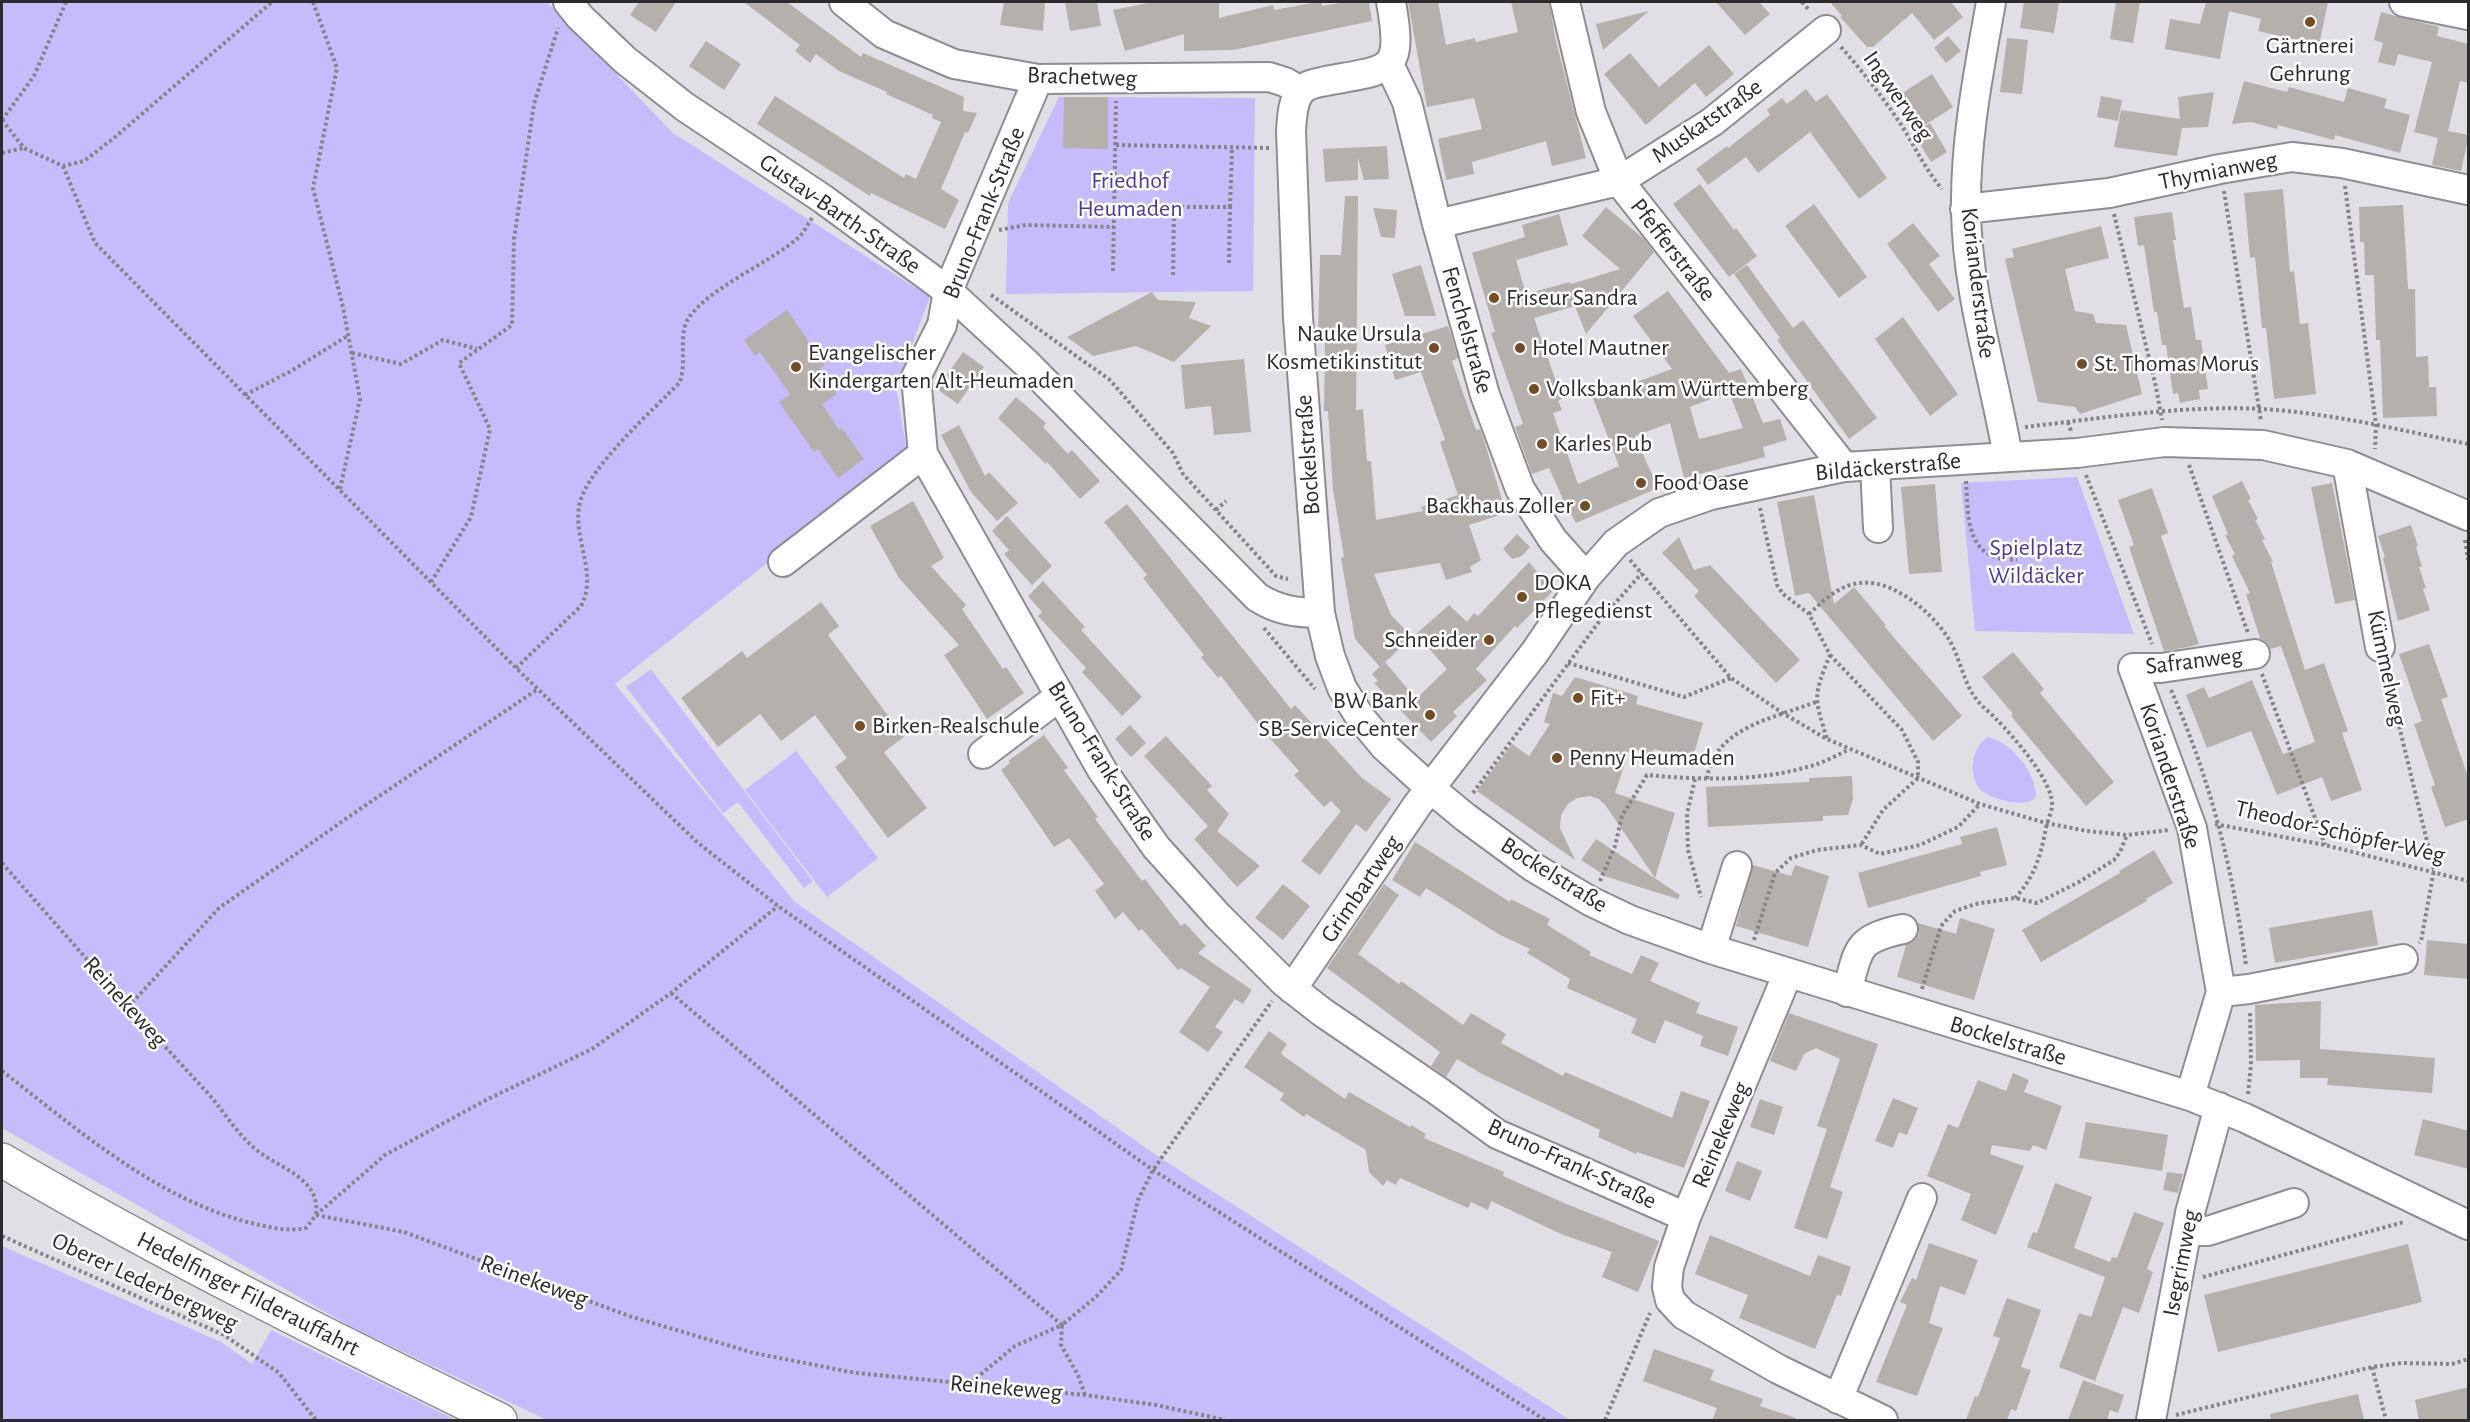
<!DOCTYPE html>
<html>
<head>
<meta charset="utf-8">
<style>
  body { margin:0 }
  #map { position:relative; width:2470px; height:1422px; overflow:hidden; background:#e0dfe5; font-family:"Alegreya Sans",sans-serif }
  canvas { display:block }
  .frame { position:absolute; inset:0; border:3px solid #2c2b2e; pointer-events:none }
</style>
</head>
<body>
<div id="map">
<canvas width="2470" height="1422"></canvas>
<div class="frame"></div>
</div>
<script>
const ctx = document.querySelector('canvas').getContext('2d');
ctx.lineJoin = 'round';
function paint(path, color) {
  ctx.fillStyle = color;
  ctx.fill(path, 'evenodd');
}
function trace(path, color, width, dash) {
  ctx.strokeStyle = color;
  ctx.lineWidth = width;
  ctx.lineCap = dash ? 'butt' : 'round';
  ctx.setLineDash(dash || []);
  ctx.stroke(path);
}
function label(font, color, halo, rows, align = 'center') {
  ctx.font = font + ' "Alegreya Sans",sans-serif';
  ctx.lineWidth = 5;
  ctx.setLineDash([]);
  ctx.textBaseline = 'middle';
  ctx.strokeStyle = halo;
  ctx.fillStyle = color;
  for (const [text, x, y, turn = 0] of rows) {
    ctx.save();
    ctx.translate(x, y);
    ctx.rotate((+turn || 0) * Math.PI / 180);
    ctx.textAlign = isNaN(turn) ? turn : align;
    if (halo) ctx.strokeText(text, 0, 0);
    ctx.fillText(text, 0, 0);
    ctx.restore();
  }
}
paint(new Path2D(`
  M2,2H547L673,133L930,297L896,387L907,452L615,684L795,902L1162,1159L1570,1420H547L357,1330L2,1128Z
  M1059,97L1255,98L1253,291L1006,294L1008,203Z
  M2077,477L2134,634L1975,631L1961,483Z
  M651,669L813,881L804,888L738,802L723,813L626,687Z
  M1988,737C2012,743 2037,773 2036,798C2023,808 1990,800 1979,788C1968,774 1972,746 1988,737Z
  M796,751L878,858L827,897L745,790Z
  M2,1246L221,1342L252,1364L271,1330L456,1420H2Z`), '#c7bbfb');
paint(new Path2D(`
  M639,2H676L656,32L630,15Z
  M744,2H787L861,57L863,53L964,97L963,111L977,113L968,133L965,132L941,189L959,200L945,229L871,193L870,196L757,124L775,96L904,178L906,174L916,179L941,122L932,118L933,115L886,94L887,92L839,71L816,54L810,63L795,51L800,45Z
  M1004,2H1045L1043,31L1000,25Z
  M1065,2H1097L1101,26L1070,31Z
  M1153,2H1219V18L1273,5L1274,10L1318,2H1321L1322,6L1346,2H1369L1372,21L1233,50L1184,51V34L1125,51L1113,10Z
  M1408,2H1438L1446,45L1475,38L1476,42L1518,32L1511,2H1549L1556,41L1586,158L1552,166L1546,141L1472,162L1474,174L1446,180L1438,139L1482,129L1474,98L1427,107Z
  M1716,2H1759L1770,14L1745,35Z
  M1830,2H1951L1963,17L1934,40L1912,13L1873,47H1867L1840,17L1842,16Z
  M2024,2H2059L2054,33L2020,28Z
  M2116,2H2140L2133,43L2110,39Z
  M2206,2H2328L2319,45L2258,31L2261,19L2229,11L2220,59L2165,49L2170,19L2200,24Z
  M1649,11L1603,50L1596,24Z
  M2381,12L2439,27L2437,36L2469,44V83L2460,81L2448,131L2469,135L2461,171L2432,165L2438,138L2414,132L2432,62L2398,54L2395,66L2378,62L2383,43L2374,40Z
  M1948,36L1961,51L1946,63L1934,48Z
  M2007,38L2028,40L2022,94L2000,92Z
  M706,41L741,64L724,90L689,66Z
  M1709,45L1734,74L1706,97L1695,83L1646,125L1604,74L1630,53L1659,87Z
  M1932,74L1953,107L1920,128L1899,95Z
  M2244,81L2287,92L2289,87L2344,102L2348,88L2387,99L2384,108L2410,115L2400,153L2335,135L2334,140L2278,125L2277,129L2251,122L2232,124Z
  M1806,89L1816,102L1827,94L1887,178L1859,199L1810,132L1758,173L1746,157L1708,185L1696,169L1727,146L1728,148L1770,115L1767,110L1782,98L1787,104Z
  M2214,92L2208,127L2182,128L2177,156L2114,147L2121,110L2180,119L2178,97Z
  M2101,96L2122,100L2118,121L2097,117Z
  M1064,97H1108V149L1063,148Z
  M1930,123L1947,152L1931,162L1913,133Z
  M1387,146L1389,179L1364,180L1358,158V180L1325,182L1323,149Z
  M1700,184L1734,230L1736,228L1757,256L1729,277L1673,204Z
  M2283,189L2290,272L2294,271L2300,324L2308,323L2316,394L2274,399L2266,328H2262L2255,257L2250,258L2244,193Z
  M1345,196H1358L1356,410L1363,409L1367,461H1371L1376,520L1423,511L1421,507L1458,495L1440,442L1445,440L1421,372L1395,380L1385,345L1448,326L1458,358L1452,361L1476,430L1480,429L1484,440L1506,513L1469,525L1481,560L1470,567L1472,572L1446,580L1440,563L1374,574L1391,615L1412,637L1380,667L1355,639L1341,558L1344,557L1333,489L1328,411H1324L1325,337H1318L1320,255H1341Z
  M1814,204L1867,277L1839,298L1785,226Z
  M2403,205L2408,289H2415L2416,357L2428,356L2429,387H2436L2437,416L2383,418L2380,340H2376L2374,275H2365L2364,242H2360L2359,207Z
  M1606,207L1644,239L1654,252L1586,334L1575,306L1534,318L1562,399L1558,401L1562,410L1553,413L1578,484L1619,466L1593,398L1672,369L1633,316L1668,291L1729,373L1741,369L1763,423L1780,419L1787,440L1763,447L1765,457L1684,478L1670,423L1635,436L1658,488L1576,523L1567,508L1549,468L1532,474L1515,427L1523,424L1491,333L1495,332L1472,253L1525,237L1522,225L1559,214L1568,245L1516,260L1526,294L1570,282L1571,284L1620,269L1582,236ZM1729,392L1743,428L1699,439L1690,407Z
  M1373,208L1397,210L1395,238L1381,237Z
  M2172,212L2176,240H2173L2184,308L2191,307L2196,340H2201L2208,389L2199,390L2200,399L2180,403L2178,393L2173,394L2166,345H2162L2157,312H2154L2144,245L2138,246L2134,217Z
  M1913,223L1940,256L1929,264L1955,299L1938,312L1887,244Z
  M2101,226L2109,258L2065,269L2075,311L2093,314L2096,323L2126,325L2142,394L2080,414L2075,407L2038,402L2005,259L2014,257L2012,249Z
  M1421,265L1436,316H1405L1392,274Z
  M1747,265L1793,328L1803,320L1877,418L1849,439L1777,340L1780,338L1734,274Z
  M1152,292L1158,300L1196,302L1189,318L1211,326L1174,362L1136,346L1093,356L1067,337Z
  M787,310L825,365L820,368L837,394L822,404L839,430L842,428L864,459L838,478L818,449L814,452L779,402L790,394L760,352L755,356L744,340Z
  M1903,317L1958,394L1930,416L1875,339Z
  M963,352L984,367L958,404L937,389Z
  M1244,359L1251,432L1214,435L1211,406L1185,409L1181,365Z
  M1016,397L1046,423L1043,427L1068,454L1072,450L1100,481L1080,499L1047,462L1046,464L998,418Z
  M959,425L985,476L989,472L1018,503L997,521L971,492L941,435Z
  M2242,481L2251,499L2248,500L2258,519L2255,520L2265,539L2262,540L2273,562H2271L2305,670L2324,663L2348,731L2342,733L2362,790L2331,801L2322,777L2277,795L2251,731L2207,748L2186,695L2204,687L2209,698L2252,680L2283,754L2315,742L2281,646L2270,649L2267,643L2260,638L2246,594L2250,593L2232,556L2235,554L2225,535L2228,534L2212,496Z
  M2332,483L2355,600L2335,604L2311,487Z
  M1935,484L1942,572L1909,574L1901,487Z
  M2152,488L2168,533L2161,536L2199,644L2188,647L2164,651L2129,547L2134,545L2118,500Z
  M1814,495L1834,604L1854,587L1886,625L1884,626L1962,716L1933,741L1809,593L1795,596L1777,502Z
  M913,501L944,558L931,566L966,605L962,609L1003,669L1006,667L1024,693L987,719L944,655L959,645L899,578L870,526Z
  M1127,504L1291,709L1295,705L1362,778L1391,799L1366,832L1356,824L1320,875L1301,861L1341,811L1331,801L1324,807L1294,775L1299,771L1265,733L1221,676L1218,678L1201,657L1204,655L1143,578L1147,575L1104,522Z
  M1007,516L1052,566L1032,585L1004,554L1009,550L992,531Z
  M2411,525L2418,546L2416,547L2422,567H2419L2426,588L2423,589L2430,610L2398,621L2383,558L2385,557L2378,536Z
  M1517,534L1530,547L1522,556L1512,559L1503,549Z
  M1679,537L1694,570L1710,565L1800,660L1776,683L1694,596L1699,591L1662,553Z
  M1529,562L1553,591L1517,628L1515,626L1476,669L1487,680L1453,712L1457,716L1431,742L1374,683L1378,681L1372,674L1385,662L1416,699L1447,669L1416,634L1449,605L1467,622L1474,613L1478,616Z
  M1043,581L1085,627L1081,630L1142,697L1122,716L1082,672L1086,668L1038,616L1042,612L1028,596Z
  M821,602L839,626L828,635L904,737L884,752L927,808L888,838L835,767L847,758L815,715L781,741L760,714L718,747L681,698L742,651L747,658Z
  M2429,644L2448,697L2441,699L2469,780V819L2445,827L2431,787L2435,785L2414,724L2422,721L2399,654Z
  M2013,652L2044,689L2040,693L2114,782L2086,806L2011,716L2013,714L1982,677Z
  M1575,677L1638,696L1636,704L1703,723L1692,760L1654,749L1652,754L1630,748L1615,793L1675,813L1655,878L1606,806L1599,799L1590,796L1577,798L1568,804L1561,815L1560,828L1575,860L1477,791L1512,744L1529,756L1550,724L1544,722L1553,693L1562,696Z
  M1130,725L1146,743L1131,757L1115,739Z
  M1044,735L1068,768L1064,770L1098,817L1095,819L1142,881L1145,879L1181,926L1185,923L1206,946L1198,953L1252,990L1243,1004L1235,999L1215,1027L1223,1032L1208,1052L1179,1032L1210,987L1181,968L1178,970L1142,929L1139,931L1123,912L1115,919L1095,891L1104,884L1069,838L1054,847L1001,770L1010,763L1008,761Z
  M1166,736L1212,786L1207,790L1229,814L1217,831L1260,866L1237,887L1194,839L1208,826L1144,756Z
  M1852,776L1853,799L1848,815L1823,816V821L1708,827L1706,787L1809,782V778Z
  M1997,827L2007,865L1980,872L1981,876L1868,908L1858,873L1962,844L1960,837Z
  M1596,839L1680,895L1678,899L1607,877L1581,860Z
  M1415,842L1510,902L1511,899L1550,919L1547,925L1591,952L1589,955L1632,974L1641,955L1659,963L1650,981L1700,1003L1696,1013L1738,1027L1728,1056L1700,1046L1703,1036L1665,1020L1655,1044L1631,1033L1637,1019L1567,988L1570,979L1527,953L1530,949L1500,935L1426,888L1420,897L1392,880Z
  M2154,850L2173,883L2146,899L2147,901L2041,962L2022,930L2120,873L2119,871Z
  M1753,865L1791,876L1795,865L1829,876L1808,947L1736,926Z
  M1283,884L1310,906L1283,940L1255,918Z
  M1384,884L1399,895L1358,954L1399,984L1401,981L1463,1025L1471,1013L1506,1034L1501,1043L1563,1076L1565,1072L1672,1118L1681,1091L1710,1101L1684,1168L1637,1152L1636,1154L1598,1137L1600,1130L1482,1074L1457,1059L1446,1077L1431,1066L1440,1052L1327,968Z
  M2372,910L2378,945L2275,963L2269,928Z
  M1960,918L1995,929L1974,1000L1897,977L1906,945L1914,941L1919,934L1918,923L1956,934Z
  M2427,940L2469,944V979L2424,975Z
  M2321,1001L2320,1049L2435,1058L2432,1093L2327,1085L2328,1078H2300V1060L2256,1061L2255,1005Z
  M1789,1013L1878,1044L1830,1187L1843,1192L1827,1239L1794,1228L1827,1129L1817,1126L1840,1059L1816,1048L1804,1054L1796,1071L1770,1061Z
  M1269,1031L1287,1044L1281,1053L1285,1057L1345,1099L1349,1092L1410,1127L1411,1125L1426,1134L1424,1138L1504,1172L1503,1176L1564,1203L1659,1241L1638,1292L1602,1277L1612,1252L1561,1234L1491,1201L1488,1210L1471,1202L1468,1208L1400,1178L1396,1185L1387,1180L1383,1186L1369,1172L1366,1150L1306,1114L1304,1117L1280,1100L1284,1094L1244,1067Z
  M2013,1073L2029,1080L2024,1092L2062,1106L2046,1150L2033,1145L2030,1151L1992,1145L1990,1154L2024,1166L1996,1235L1961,1220L1971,1194L1927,1176L1948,1124L1958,1128L1978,1080L2006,1091Z
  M1893,1098L1918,1108L1907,1135L1899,1132L1893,1148L1875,1141Z
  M1760,1099L1783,1107L1774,1135L1750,1127Z
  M2423,1119L2469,1131V1169L2414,1155Z
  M2086,1122L2168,1135L2162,1171L2079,1158Z
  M1737,1161L1762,1171L1750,1201L1725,1191Z
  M2167,1172L2183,1174L2178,1193L2163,1190Z
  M2055,1183L2092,1197L2074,1248L2110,1262L2112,1257L2117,1258L2134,1212L2164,1223L2147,1269L2153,1272L2139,1313L2123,1307L2095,1381L2059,1367L2079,1313L2091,1317L2105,1277L2027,1247L2033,1232L2037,1233Z
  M1710,1235L1810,1276L1818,1255L1851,1267L1841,1296L1837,1295L1815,1349L1739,1318L1748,1295L1695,1274Z
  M1929,1243L1978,1260L1965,1295L1940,1286L1929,1323L1943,1328L1917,1396L1876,1382L1907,1305L1900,1302L1912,1278L1916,1280Z
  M2408,1244L2422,1302L2218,1352L2204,1295Z
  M2007,1298L2041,1310L2021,1367L2031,1370L2016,1411L2011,1409L2007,1420H1966L1975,1396L1978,1397L2000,1338L1993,1336Z
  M1654,1349L1714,1370L1710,1380L1763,1399L1760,1406L1796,1418V1420H1712L1717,1408L1643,1381Z
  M2083,1380L2124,1395L2118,1413L2110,1410L2107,1420H2068Z
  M2469,1387V1420H2419L2415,1400Z
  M2358,1394L2364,1420H2271L2270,1414Z`), '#b5b0ac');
const minor = new Path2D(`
  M568,2L580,17L625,60L685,107L823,199L948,291L1026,363L1257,597C1277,610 1296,613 1320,613
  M844,2L884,34L954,64L1038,79L1269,77L1285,82L1300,91
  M1391,2C1404,74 1391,69 1326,81C1317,83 1307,84 1301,91C1292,101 1292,119 1291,131L1298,318L1320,613L1330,656L1342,688L1360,717L1385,747L1430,788L1465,817L1533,867L1590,901L1630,920L1711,949L2190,1096L2245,1118L2468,1225
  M1565,2L1591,112L1619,181L1844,467
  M1991,2C1979,70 1965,139 1966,210C1967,294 1994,375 2008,457
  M2404,2L2468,15
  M1389,64L1407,102L1437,224L1485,395L1520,489L1553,540L1586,577
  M1038,79L948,291L942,325L916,377L923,454L1102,770L1156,847L1218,916L1285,983L1322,1012L1438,1091L1497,1134L1686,1217
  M1965,209L2109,193L2220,169L2292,157L2342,163L2468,190
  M1437,224L1619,181L1712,122L1826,30
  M2347,464L2380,647
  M1875,465L1878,528
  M783,562L923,454
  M983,754L1060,696
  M1711,949L1737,866
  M1788,973L1686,1217L1669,1267L1667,1287L1670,1300L1684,1315L1778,1369L1883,1420
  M1292,989L1418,804L1535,652L1586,577L1616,543L1659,513L1711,495L1844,467L2077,453L2164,442L2263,445L2347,464L2468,516
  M1847,992C1859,948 1856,939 1903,929
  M2221,992L2249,989L2403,959
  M2190,1096L2221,992L2192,828L2133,668H2161L2255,654
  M2187,1231H2208L2294,1203
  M1838,1399L1922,1198
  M2151,1420L2190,1213L2219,1107`);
const major = new Path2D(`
  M2,1160C164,1255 331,1338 500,1420`);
trace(minor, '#8d8d92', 32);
trace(major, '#8d8d92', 36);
trace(new Path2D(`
  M313,2L337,68L313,188L343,307L360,399L340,489
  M1802,2L1810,11
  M1841,47C1862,71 1882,96 1900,123C1914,145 1925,169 1942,189
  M2,120L24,148L63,166L84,161L114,138L272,2
  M2,120L34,76L66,2
  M1116,145L1269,148
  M2,153L24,148
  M63,166L95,243L516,668L697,842L778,906L1153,1170L1545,1420
  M2345,186L2376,425L2375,449
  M2224,191L2261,421
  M1115,207H1230L1229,263
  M1230,207L1232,148
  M2114,214L2156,387L2162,420
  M999,230L1026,225L1114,227
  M1113,271L1116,101
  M1173,275L1174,207
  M991,295L1110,380L1173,453L1183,474L1276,576L1288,579
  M352,353L401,364L443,340L477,349
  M245,395L291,371L349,335
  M2068,422L2071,431
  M2025,427C2103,418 2182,405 2261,409C2332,413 2400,430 2468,444
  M2189,465L2248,633
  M2086,475L2152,644
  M1966,481C1968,509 1965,549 1998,558C2004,560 2012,559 2017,560
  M1760,508L1777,585L1783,594L1809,614L1830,655C1813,696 1814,697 1827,739
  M1216,510L1226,501
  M2465,540L2468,560
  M1630,560L1731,678L1784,714L1827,739L1980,804L2046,823L2087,831L2127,835L2169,830
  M431,582L471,517L490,429L459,363L512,325L514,239L534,104L558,28
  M1809,614C1822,602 1836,588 1854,584C1889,575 1931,611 1948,638C1960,656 1963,683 1977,700C1982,707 1990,712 1996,719C2013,736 2054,782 2052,806C2051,815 2046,824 2045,833C2040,858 2033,879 2015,898
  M1264,628L1315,689
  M1830,655L1902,730L1918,762V778L1883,810L1861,845
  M1568,663L1684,697L1731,678
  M516,668L581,606C599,573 571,536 580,502C590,466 653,410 680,382C687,361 678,336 688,319C708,288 770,263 799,237C804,232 808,224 812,218
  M2385,668L2434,870L2421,941L2419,943
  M2262,674L2325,845
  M2171,690C2210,778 2233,870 2246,965
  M1695,779L1687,814L1688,850L1701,897
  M1707,779C1714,727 1775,718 1816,702
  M1473,793L1601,619L1642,573
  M2215,824L2325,845L2468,881
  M2,863C68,938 134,1013 202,1087C220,1105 233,1129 252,1146C276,1169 320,1175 316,1214
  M1600,881L1615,846L1622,816L1647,775C1701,780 1761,782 1814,765C1825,762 1837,755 1848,750
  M1754,940L1775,873L1791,858L1817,850L1861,845L1880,854L1920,845L1958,827L1980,804
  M1922,989L1941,926L1955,911L1975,904L2015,898L2037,903L2079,882L2114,860L2120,852L2127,835
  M671,993L1062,1325L1015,1346L969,1384
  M128,1007L219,908L357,811L538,689
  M2,1071C77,1129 154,1197 247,1222C268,1227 285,1232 306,1228L316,1215L385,1155L486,1100L592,1049L671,993L778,906
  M2248,1094L2251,1065L2250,1011
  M316,1215L404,1232L629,1316L754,1353L856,1373L1085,1395L1156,1405L1225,1420
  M2,1236L224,1335L279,1373L316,1420
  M2203,1277L2404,1222
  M2372,1367L2386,1420
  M1085,1395L1078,1375L1061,1345L1062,1325L1097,1296L1121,1270L1138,1200L1153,1170L1272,1001
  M2176,1415L2372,1367L2402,1363L2452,1364L2468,1359
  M1605,1420L1650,1313`), '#858488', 4, [3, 3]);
trace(minor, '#fff', 28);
trace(major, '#fff', 33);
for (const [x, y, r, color] of [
  [2310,22,6,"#714d27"],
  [1494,298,6,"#714d27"],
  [1434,348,6,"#714d27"],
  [1520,348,6,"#714d27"],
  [2082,364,6,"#714d27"],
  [796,367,6,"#714d27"],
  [1534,389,6,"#714d27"],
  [1542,444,6,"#714d27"],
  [1641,483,6,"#714d27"],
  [1585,506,6,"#714d27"],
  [1522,597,6,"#714d27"],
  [1489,640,6,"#714d27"],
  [1578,698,6,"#714d27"],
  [1430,715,6,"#714d27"],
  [860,726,6,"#714d27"],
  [1557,758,6,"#714d27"]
]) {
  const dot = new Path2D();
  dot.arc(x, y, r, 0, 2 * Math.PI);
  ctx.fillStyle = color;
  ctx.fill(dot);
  trace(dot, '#fff', 2);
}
label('24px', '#2c2b2e', '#fff', [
  ["Gärtnerei",2310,46,"center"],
  ["Gehrung",2310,74,"center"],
  ["Friseur Sandra",1506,298],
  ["Nauke Ursula",1422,334,"right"],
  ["Kosmetikinstitut",1422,362,"right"],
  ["Hotel Mautner",1532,348],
  ["Evangelischer",808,353],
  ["Kindergarten Alt-Heumaden",808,381],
  ["St. Thomas Morus",2094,364],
  ["Volksbank am Württemberg",1546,389],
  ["Karles Pub",1554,444],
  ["Food Oase",1653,483],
  ["Backhaus Zoller",1573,506,"right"],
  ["DOKA",1534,583],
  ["Pflegedienst",1534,611],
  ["Schneider",1477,640,"right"],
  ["Fit+",1590,698],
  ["BW Bank",1418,701,"right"],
  ["SB-ServiceCenter",1418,729,"right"],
  ["Birken-Realschule",872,726],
  ["Penny Heumaden",1569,758]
], 'left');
label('24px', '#2c2b2e', '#fff', [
  ["Brachetweg",1082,77,2],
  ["Ingwerweg",1898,96,55],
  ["Muskatstraße",1707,121,-35],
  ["Thymianweg",2218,171,-11],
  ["Bruno-Frank-Straße",984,213,-68],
  ["Gustav-Barth-Straße",840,214,35],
  ["Pfefferstraße",1673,250,52],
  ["Korianderstraße",1978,283,83],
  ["Fenchelstraße",1467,330,74],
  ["Bockelstraße",1308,455,-94],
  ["Bildäckerstraße",1888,467,-5],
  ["Safranweg",2194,661,-7],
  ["Kümmelweg",2387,668,78],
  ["Bruno-Frank-Straße",1102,761,58],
  ["Korianderstraße",2170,776,72],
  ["Theodor-Schöpfer-Weg",2340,832,13],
  ["Bockelstraße",1554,875,32],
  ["Grimbartweg",1361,889,-56],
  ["Reinekeweg",125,1002,48],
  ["Bockelstraße",2008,1041,17],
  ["Reinekeweg",1721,1135,-67],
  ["Bruno-Frank-Straße",1572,1164,25],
  ["Isegrimweg",2181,1263,-79],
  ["Reinekeweg",534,1281,20],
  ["Oberer Lederbergweg",145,1282,25],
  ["Hedelfinger Filderauffahrt",248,1294,27],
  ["Reinekeweg",1006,1388,5]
]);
label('24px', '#543699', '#fff', [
  ["Friedhof",1130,181],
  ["Heumaden",1130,209],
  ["Spielplatz",2036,548],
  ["Wildäcker",2036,576]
]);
</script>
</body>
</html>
